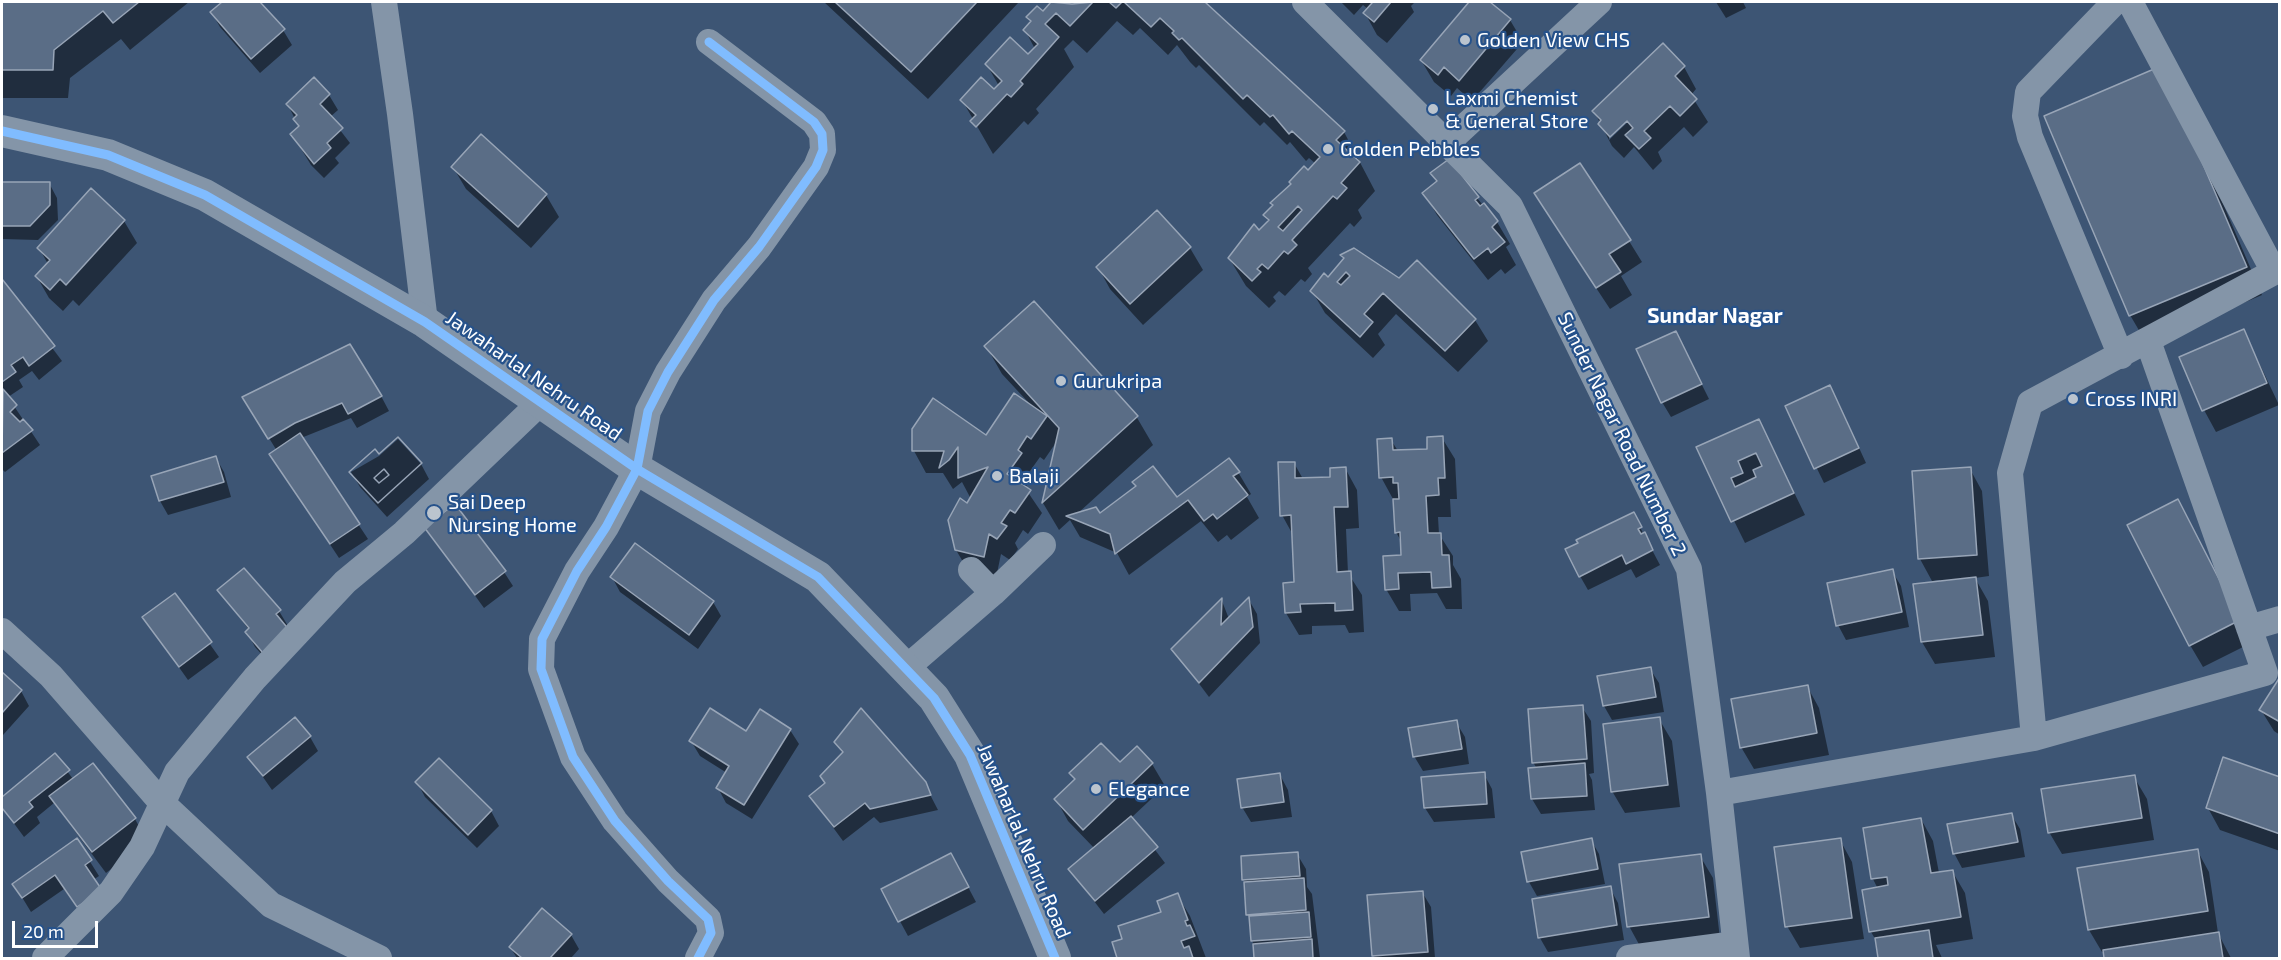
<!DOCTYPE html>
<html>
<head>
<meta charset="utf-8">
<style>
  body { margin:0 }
  #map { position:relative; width:2281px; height:960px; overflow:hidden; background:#3d5574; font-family:"Exo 2",sans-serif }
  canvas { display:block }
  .frame { position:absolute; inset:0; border:3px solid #fff; pointer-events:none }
  .scale { position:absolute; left:12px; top:921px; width:86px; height:27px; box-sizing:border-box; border:3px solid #fff; border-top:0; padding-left:8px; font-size:18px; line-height:21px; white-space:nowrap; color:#fff; -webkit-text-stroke:4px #26528b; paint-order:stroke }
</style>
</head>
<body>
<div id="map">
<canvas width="2281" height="960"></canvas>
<div class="frame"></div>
<div class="scale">20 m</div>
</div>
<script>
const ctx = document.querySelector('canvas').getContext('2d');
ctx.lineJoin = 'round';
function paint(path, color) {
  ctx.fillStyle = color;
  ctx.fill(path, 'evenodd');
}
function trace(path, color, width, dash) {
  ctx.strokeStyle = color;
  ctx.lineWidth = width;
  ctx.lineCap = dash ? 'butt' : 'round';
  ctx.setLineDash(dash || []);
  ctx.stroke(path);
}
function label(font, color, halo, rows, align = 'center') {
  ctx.font = font + ' "Exo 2",sans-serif';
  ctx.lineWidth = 4.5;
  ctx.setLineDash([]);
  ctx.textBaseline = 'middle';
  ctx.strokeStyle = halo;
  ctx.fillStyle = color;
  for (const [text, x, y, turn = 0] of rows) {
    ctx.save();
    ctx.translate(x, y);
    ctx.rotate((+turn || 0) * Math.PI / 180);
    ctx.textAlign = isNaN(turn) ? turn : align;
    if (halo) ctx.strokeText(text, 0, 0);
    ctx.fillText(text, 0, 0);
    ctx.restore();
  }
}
paint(new Path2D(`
  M2,2H189L130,50L121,39L70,78L68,98H2Z
  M224,2H258L283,30L292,45L260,73L220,27L212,13Z
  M824,2H1019L928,99Z
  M1054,2H1068L1072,6L1076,2H1203L1344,132L1375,191L1358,210L1362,218L1354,227L1350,223L1308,268L1312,274L1305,282L1301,279L1285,296L1279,291L1273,297L1276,301L1269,308L1246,286L1229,258L1269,222L1265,215L1274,206L1272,203L1316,164L1309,158L1306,161L1290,142L1287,145L1264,122L1260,126L1199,65L1196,68L1190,62L1177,45L1168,55L1140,28L1133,35L1117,21L1087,53L1073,40L1064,49L1074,67L1036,109L1039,113L1028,125L1024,121L993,154L962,100L995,92L999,86L987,65L1028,56L1035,49L1025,30L1032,23L1028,17L1043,13Z
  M1341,2H1415L1411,6L1414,12L1387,43L1377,35L1365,13L1368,9L1363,5L1354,15Z
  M1471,2H1488L1510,20L1523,42L1472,101L1457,88L1451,96L1434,82L1421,60Z
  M1716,2H1743L1746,8L1726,18Z
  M1663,45L1684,67L1696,89L1691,95L1708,122L1693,137L1684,127L1658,152L1662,161L1653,170L1634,147L1624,158L1612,146L1594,111ZM1631,115L1633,117L1609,140V136Z
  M314,80L329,95L338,110L330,117L350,143L335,158L339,163L324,178L311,165L292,134L299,127L288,105Z
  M2177,96L2262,295L2147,344L2130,315L2046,117Z
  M453,167L546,195L559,217L531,248L466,189Z
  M1432,174L1477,198L1497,222L1510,244L1506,247L1516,265L1505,274L1501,269L1488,280L1437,215L1424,193L1437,183Z
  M49,183L57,198L58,220L38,240L2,239V184Z
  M1157,212L1190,248L1203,270L1143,325L1110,289L1098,267Z
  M1548,215L1629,241L1642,262L1621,276L1632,295L1610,309Z
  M124,221L137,243L79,306L73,300L63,311L49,298L37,277L48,264L39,248Z
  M1342,255L1399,280L1475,320L1488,341L1458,372L1396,314L1378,334L1385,345L1373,358L1325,313L1312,291L1345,260Z
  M2,281L62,361L39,380L32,371L19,380L23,387L8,397L40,445L5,472L2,469Z
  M2244,331L2279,405L2216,432L2204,410Z
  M1676,333L1709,399L1671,417L1662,402Z
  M986,346L1136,416L1153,445L1077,514L1100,516L1177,500L1238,472L1251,494L1247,497L1259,518L1231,540L1227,535L1218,542L1201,521L1129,575L1117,553L1080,537L1070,520L1059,530L1043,503L1057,441L1044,460L1040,457L1030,471L1033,476L1025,488L1042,513L1028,534L1023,530L1015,543L1018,549L1010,560L1001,554L996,578L969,572L956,550L971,499L962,482L953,489L943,473H926L914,451L987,437L1028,402L1002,374Z
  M381,396L389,411L357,428L351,418L301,438L368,539L339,558L280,469L277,451L253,412Z
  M1838,402L1866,463L1824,483L1787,407Z
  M1759,420L1805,515L1745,543L1698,448Z
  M1442,438L1455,459L1457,499H1450L1451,517H1438L1439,534L1453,556V565L1461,579L1462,609H1446L1437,593L1410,594L1411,611H1399L1386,589L1403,557L1402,543L1396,532L1393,499L1381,477L1391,440L1398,451L1429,450Z
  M398,439L421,464L429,479L387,517L360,487L351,472L379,456Z
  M216,458L224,472L231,497L168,515L160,501Z
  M1294,463L1303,479L1332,478L1345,468L1357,490L1359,528L1346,529L1348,573L1362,595L1364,632L1349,633L1345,625L1312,626V634L1299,635L1286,613L1285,584L1295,583L1293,535L1282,515Z
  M1970,469L1982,491L1989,576L1975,578L1988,601L1995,657L1935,664L1922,642L1915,586L1940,583V580L1932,581L1920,559Z
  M2178,501L2251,643L2203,667L2190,645Z
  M1633,514L1660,565L1636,578L1631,569L1588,590L1580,576Z
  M426,528L504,572L513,586L484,608Z
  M244,570L279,611L288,626L273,667L255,647L247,632L249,630L219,590Z
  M1892,571L1901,586L1909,627L1846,640L1838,625Z
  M612,577L713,602L721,616L698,649L620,592Z
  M175,595L219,657L188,680L144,618Z
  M1249,600L1257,614L1260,643L1209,697L1173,649L1222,601L1229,619Z
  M1650,669L1659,683L1664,712L1612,720L1604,706Z
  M2,674L21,691L29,706L3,735Z
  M2280,680V735L2274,731L2261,710Z
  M1807,686L1819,708L1829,755L1754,769L1741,747Z
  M1582,707L1591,721L1594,773L1589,774L1592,780L1595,810L1541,814L1532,799L1530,769H1537L1533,762Z
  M1659,719L1672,741L1680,807L1625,813L1612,791Z
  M1456,722L1465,737L1469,764L1423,771L1414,756Z
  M790,730L799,744L752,819L726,803L718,788L727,773L700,756L691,741Z
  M310,737L318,751L272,790L249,757Z
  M836,742L924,783L938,810L880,823L874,817L843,841L810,796L826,784L843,754Z
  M1137,748L1152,764L1165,786L1131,818L1165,863L1104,914L1070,870L1095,849L1068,821L1056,799L1075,780L1071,773L1120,765Z
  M55,755L73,779L92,765L135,819L147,841L106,873L54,803L37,817L40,823L24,837L2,807V799Z
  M1484,774L1492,789L1495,818L1434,822L1425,808Z
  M1280,775L1288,790L1292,817L1251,822L1242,807Z
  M2134,777L2147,799L2154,840L2062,854L2049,832Z
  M2280,779V851L2220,830L2208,808Z
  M417,782L491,811L499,826L477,848L425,797Z
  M2011,814L2020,829L2025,857L1962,868L1954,853Z
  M1921,819L1933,841L1939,873L1952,871L1965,893L1973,939L1936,945L1942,958H1880L1877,942L1871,932L1878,889L1873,879Z
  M1591,840L1599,854L1605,884L1537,896L1529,882L1523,853Z
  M1840,840L1852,862L1864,939L1800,948L1787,926Z
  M77,841L99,876L93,880L86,921L64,889L31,912L14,884Z
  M2197,850L2209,872L2218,933L2231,958H2106L2105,951L2102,952L2089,930L2079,869Z
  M1297,854L1306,869L1307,887L1312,894L1320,958H1255L1244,880Z
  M1700,856L1713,878L1720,939L1641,948L1629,926Z
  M959,870L976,902L908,936L883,890Z
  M1610,888L1618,903L1624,940L1548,952L1540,938Z
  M1422,892L1431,907L1435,958H1375L1374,956Z
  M1177,895L1190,916L1206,958H1119L1114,943L1124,940L1163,913Z
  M571,935L579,949L571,958H517L510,947Z`), '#0007');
const building = new Path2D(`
  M2,2H139L113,23L103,11L54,50L53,70H2Z
  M222,2H260L285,29L251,59L210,12Z
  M835,2H977L911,72Z
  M1051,2L1072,4L1093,2L1070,26L1056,13L1045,24L1059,37L1020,81L1023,84L1011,97L1007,94L976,127L970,121L976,115L960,100L981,77L994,89L1002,81L985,64L1010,37L1028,54L1038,44L1023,30L1031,21L1026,17L1037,6L1043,11Z
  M1109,2H1122L1116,8Z
  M1124,2H1205L1345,131L1336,140L1360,162L1341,183L1347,188L1337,199L1333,196L1292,240L1297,245L1288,254L1284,251L1268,269L1262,264L1257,269L1261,272L1252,281L1228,258L1254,224L1259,230L1269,220L1263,215L1273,205L1270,203L1291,184L1289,182L1304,166L1308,170L1320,157L1292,131L1289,134L1273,115L1270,117L1247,95L1243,99L1182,38L1179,40L1172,33L1174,31L1160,18L1151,27ZM1298,206L1302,210L1283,231L1278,227Z
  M1370,2H1391L1374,22L1363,13L1372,3Z
  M1469,2H1490L1511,19L1459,81L1444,67L1438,75L1420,60Z
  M1663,43L1685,66L1675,76L1697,99L1680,116L1670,106L1644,131L1651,138L1639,149L1625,135L1633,128L1627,121L1610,137L1598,124L1601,120L1592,111Z
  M2161,66L2247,267L2129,316L2044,116Z
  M314,77L330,94L320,104L343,128L327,143L331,148L314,164L290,134L299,126L293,119L297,115L286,104Z
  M481,134L547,194L518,227L451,167Z
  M1449,159L1479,197L1475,200L1480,206L1484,203L1498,221L1492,227L1505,242L1491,253L1488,248L1474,259L1422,193L1437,181L1430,173Z
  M1580,163L1631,240L1609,254L1621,272L1596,288L1534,193Z
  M2,182H50V205L30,226H2Z
  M91,188L125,220L66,285L60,279L50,290L35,276L50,260L37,248Z
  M1157,210L1191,247L1130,304L1096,267Z
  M1354,248L1399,278L1417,260L1476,319L1445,351L1383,293L1364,314L1373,322L1360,337L1310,291L1324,273L1328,277L1344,258L1340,255ZM1346,272L1350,276L1341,285L1337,282Z
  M2,279L55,346L29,366L23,357L11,365L16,372L2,382Z
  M1034,301L1138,416L1042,503L1059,428L984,346Z
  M2244,329L2267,383L2202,411L2179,357Z
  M1676,331L1702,384L1661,403L1636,349Z
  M350,344L382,396L348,414L342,403L295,423L268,439L242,397Z
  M1830,385L1859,448L1814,469L1785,406Z
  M3,389L17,405L10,412L20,422L23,419L33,430L2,453Z
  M1014,393L1047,416L1031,439L1027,436L1018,450L1022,453L1007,474L1031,490L1015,513L1010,510L1001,523L1007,526L997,539L989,534L984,557L955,550L948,520L960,498L967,503L988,467L958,478V447L949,460L939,468L944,451H912V429L933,398L986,435Z
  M1759,419L1794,493L1731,522L1696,447ZM1756,453L1762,466L1753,470L1756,477L1735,487L1731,478L1743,473L1738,461Z
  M300,433L360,524L330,544L269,454Z
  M1443,436L1445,478H1438L1439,495L1426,496L1428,533H1441L1442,555H1449L1451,587L1432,588L1431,572L1398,573L1399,589L1385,590L1383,556L1401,555L1400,532L1395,533L1393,499H1399L1398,483H1393V477L1379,478L1377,439L1392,438L1393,450L1427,449V437Z
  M398,437L422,463L378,503L349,472L375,449L379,454ZM384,469L389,475L379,483L374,478Z
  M398,437L422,463L378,503L349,472L375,449L379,454Z
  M216,456L224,482L159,501L151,476Z
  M1229,458L1240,472L1233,476L1248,495L1217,519L1213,514L1204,521L1188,500L1115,554L1110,534L1066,516L1096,507L1100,513L1136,486L1132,482L1153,466L1177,497Z
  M1278,462H1295V478L1330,477V468L1346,467L1348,507H1334L1337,572L1351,571L1353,610L1335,611V603L1300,604L1301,612L1285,613L1283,583L1294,582L1291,515L1280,516Z
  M1971,467L1977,555L1918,559L1912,471Z
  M384,469L389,475L379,483L374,478Z
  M2178,499L2240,620L2189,646L2127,525Z
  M455,504L506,571L475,595L424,527Z
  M1634,512L1642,527L1638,529L1641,534L1645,532L1653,550L1626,564L1622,555L1579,577L1565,549L1578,543L1576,540Z
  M635,543L714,601L689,635L610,577Z
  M244,568L281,610L276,614L290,631L263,653L245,632L249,628L217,590Z
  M1893,569L1902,612L1836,626L1827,583Z
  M1976,577L1983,635L1921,642L1913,584Z
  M175,593L212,642L179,667L142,617Z
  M1249,597L1253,627L1199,683L1171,649L1222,598L1221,625Z
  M1651,667L1656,697L1603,706L1597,676Z
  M2,672L22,690L2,713Z
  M2280,677V722L2259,710Z
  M1808,685L1817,733L1740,748L1731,699Z
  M1583,705L1587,759L1532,763L1528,709Z
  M710,708L746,731L760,709L791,729L744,805L716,788L729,766L689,741Z
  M861,708L926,782L931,795L870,809L865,803L834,827L809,796L825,783L820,776L843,752L834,742Z
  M295,717L311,736L263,776L247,757Z
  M1660,717L1668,785L1611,792L1603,724Z
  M1457,720L1462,749L1413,757L1408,728Z
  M1101,743L1120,762L1137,746L1153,763L1083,830L1054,799L1075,779L1069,773Z
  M55,753L70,770L29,802L33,807L14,823L2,808V797Z
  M2223,757L2280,777V834L2206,808Z
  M439,758L492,810L468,835L415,782Z
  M93,763L136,818L92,852L49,796Z
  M1585,763L1587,796L1531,799L1528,768Z
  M1485,772L1487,804L1424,808L1421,777Z
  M1280,773L1284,802L1241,808L1237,779Z
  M2135,775L2142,818L2048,833L2041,789Z
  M2012,813L2018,842L1953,854L1947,824Z
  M1131,816L1158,847L1095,901L1068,869Z
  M1921,818L1931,873L1953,870L1961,917L1869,932L1862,890L1888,885L1887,877L1871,879L1863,828Z
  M77,838L92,860L85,865L102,890L77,907L55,875L22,898L12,884Z
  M1592,838L1598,869L1527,882L1521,852Z
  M1841,838L1852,918L1785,927L1774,847Z
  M2198,849L2208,911L2088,930L2077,868Z
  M1298,852L1300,876L1242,880L1241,856Z
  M951,853L969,887L898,922L881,889Z
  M1701,854L1709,917L1627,927L1619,864Z
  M1304,878L1306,910L1246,915L1244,882Z
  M1611,886L1617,925L1538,938L1532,899Z
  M1423,891L1428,952L1372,956L1367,895Z
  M1178,893L1188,920L1185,921L1187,926L1190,925L1195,936L1181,941L1184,948L1189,946L1193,958H1117L1112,942L1122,939L1118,926L1161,912L1157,901Z
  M542,908L572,934L550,958H522L509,947Z
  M1309,912L1311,937L1251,941L1249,916Z
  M1929,930L1933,958H1878L1875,938Z
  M2219,932L2223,958H2104L2103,950Z
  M1312,939L1313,958H1254L1253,944Z`);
paint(building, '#5a6d86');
trace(building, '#98a5b7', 1.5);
trace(new Path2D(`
  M384,2L400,114L425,322
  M1305,2L1510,206L1689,569L1719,793L1737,958
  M2115,2L2028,92L2025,116L2030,137L2121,356
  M1447,143L1599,2
  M971,570L993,593L1043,545
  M2249,628L2280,619
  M2,631L51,676L161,802L271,905L379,958
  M905,669L993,593
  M2034,738L2010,473L2030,403L2274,272L2130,2
  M1719,793L2034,738L2265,673L2148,341
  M45,958L111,892L142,847L177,772L255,678L345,582L404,533L541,402
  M698,958L711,933L708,919L668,881L615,821L573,757L541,669L542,639L577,571L606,527L637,469L648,411L668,372L714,300L759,247L816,167L823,150L822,134L814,122L709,42
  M1629,958L1735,944`), '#8495a8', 26);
trace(new Path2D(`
  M2,131L108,155L205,195L425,322L637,469L818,577L934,698L970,755L1055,958`), '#8495a8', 32);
trace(new Path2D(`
  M2,131L108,155L205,195L425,322L637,469L818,577L934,698L970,755L1055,958
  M698,958L711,933L708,919L668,881L615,821L573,757L541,669L542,639L577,571L606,527L637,469L648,411L668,372L714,300L759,247L816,167L823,150L822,134L814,122L709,42`), '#80bcff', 9);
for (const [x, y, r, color] of [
  [1465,40,6,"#bbc4ce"],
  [1433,109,6,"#bbc4ce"],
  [1328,149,6,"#bbc4ce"],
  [1061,381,6,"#bbc4ce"],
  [2073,399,6,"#bbc4ce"],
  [997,476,6,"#bbc4ce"],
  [434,513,8,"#bbc4ce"],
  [1096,789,6,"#bbc4ce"]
]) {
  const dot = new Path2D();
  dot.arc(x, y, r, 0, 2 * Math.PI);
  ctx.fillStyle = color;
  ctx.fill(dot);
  trace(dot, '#26528b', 2);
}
label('20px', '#fff', '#26528b', [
  ["Golden View CHS",1477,40],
  ["Laxmi Chemist",1445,98],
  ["& General Store",1445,121],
  ["Golden Pebbles",1340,149],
  ["Gurukripa",1073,381],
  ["Cross INRI",2085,399],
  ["Balaji",1009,476],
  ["Sai Deep",448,502],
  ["Nursing Home",448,525],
  ["Elegance",1108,789]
], 'left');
label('20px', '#fff', '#26528b', [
  ["Jawaharlal Nehru Road",534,376,35],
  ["Sunder Nagar Road Number 2",1622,434,64],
  ["Jawaharlal Nehru Road",1024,841,67]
]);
label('bold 21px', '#fff', '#26528b', [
  ["Sundar Nagar",1715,316]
]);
</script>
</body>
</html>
